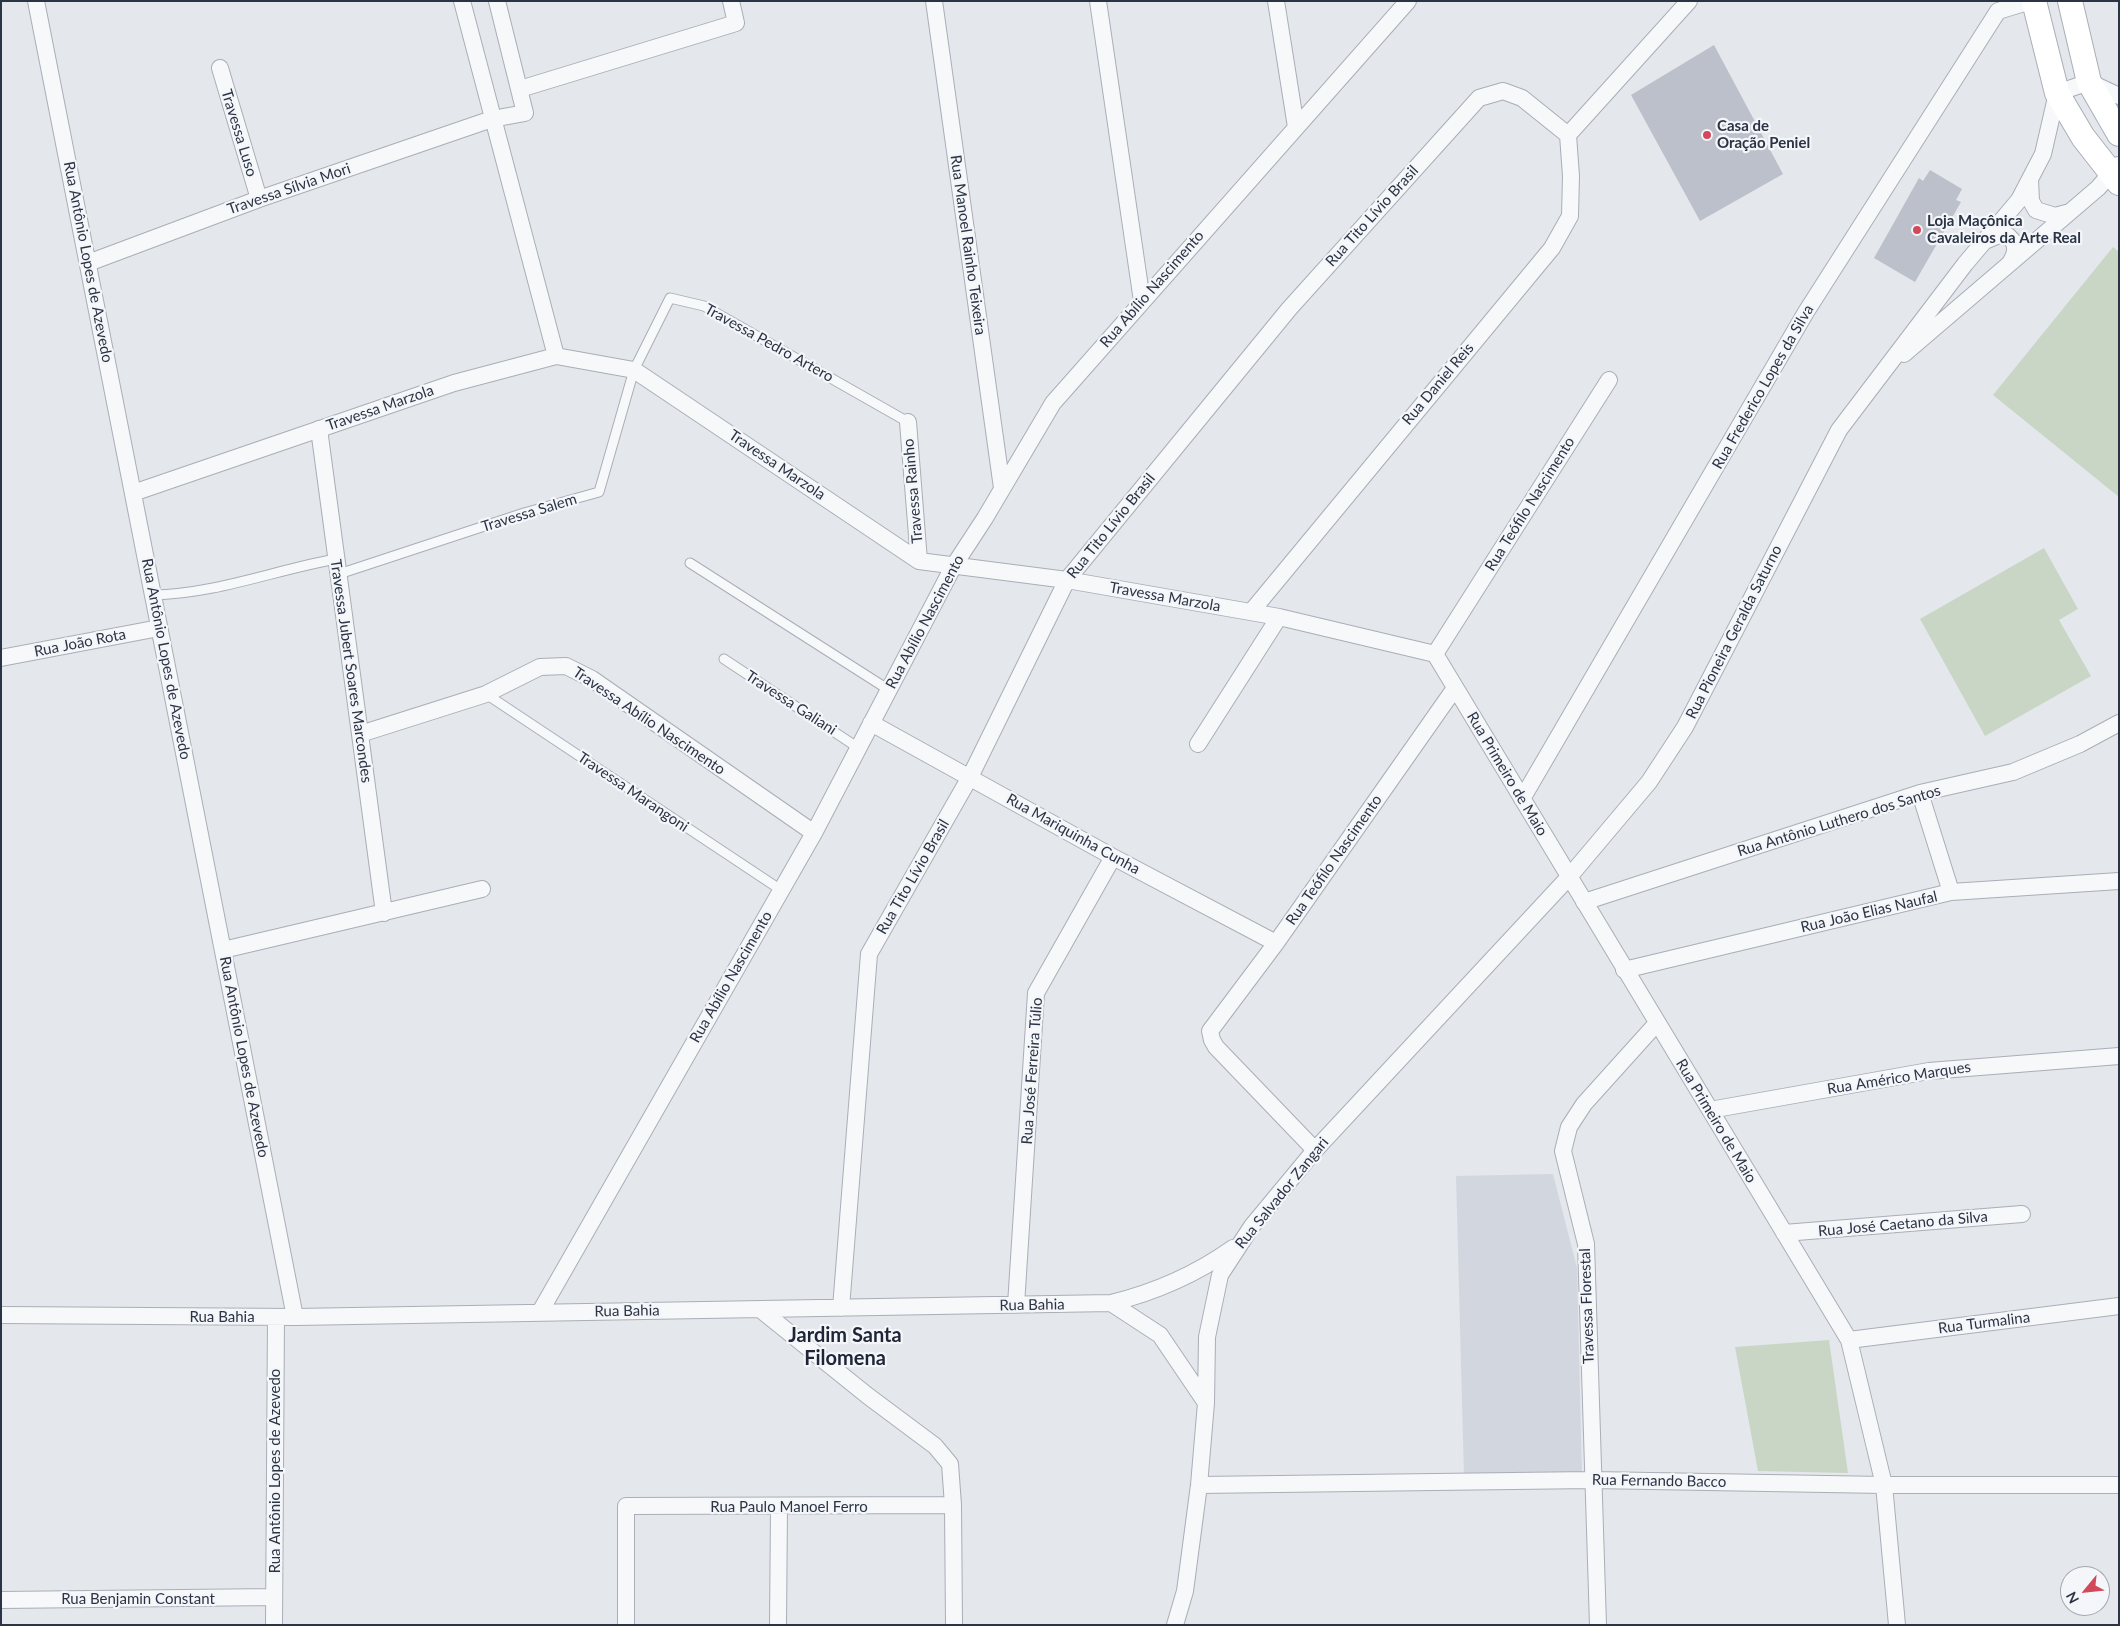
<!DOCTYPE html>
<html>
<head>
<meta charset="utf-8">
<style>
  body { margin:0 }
  #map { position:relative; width:2120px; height:1626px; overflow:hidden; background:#e4e7ec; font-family:Lato,sans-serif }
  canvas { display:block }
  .frame { position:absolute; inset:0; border:2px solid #2b3445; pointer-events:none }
  .north { position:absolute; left:2060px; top:1566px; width:50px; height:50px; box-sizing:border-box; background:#f4f6f9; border:1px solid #a4a8b1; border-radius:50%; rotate:242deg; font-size:14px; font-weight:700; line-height:20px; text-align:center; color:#2b3445 }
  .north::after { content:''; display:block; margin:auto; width:18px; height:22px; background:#d1495b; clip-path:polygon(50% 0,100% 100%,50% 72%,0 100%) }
</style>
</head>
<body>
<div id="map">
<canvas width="2120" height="1626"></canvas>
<div class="frame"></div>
<div class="north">N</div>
</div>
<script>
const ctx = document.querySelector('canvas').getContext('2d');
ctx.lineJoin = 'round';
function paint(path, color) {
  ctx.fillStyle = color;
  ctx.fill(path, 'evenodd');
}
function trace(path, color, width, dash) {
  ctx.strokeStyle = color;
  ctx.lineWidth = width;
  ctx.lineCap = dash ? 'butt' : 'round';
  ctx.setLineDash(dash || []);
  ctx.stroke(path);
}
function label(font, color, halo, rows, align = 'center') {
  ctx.font = font + ' Lato,sans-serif';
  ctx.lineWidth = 4.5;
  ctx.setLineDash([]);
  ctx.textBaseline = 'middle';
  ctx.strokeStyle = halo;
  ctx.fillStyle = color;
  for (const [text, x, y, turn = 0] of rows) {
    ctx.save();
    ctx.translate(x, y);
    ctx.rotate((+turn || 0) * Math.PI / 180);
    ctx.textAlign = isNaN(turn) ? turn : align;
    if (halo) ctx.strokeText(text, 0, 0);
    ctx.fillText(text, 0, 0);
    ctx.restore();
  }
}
paint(new Path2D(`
  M1553,1174L1577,1268L1582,1477L1464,1476L1456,1176Z`), '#d2d6de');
paint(new Path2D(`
  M2113,247L2119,252V497L1993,395Z
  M2044,548L2078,609L2059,620L2091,676L1985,736L1920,619Z
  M1829,1340L1848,1473L1758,1471L1735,1347Z`), '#c9d6c5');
paint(new Path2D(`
  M1714,45L1783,174L1700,221L1631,95Z
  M1930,170L1962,189L1956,200L1961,202L1915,282L1874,258L1919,178L1923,181Z`), '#bbc0ca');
const lane = new Path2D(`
  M690,563L889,690
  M339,574L524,513L599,492L634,370L670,298L704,306L908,422
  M153,595C215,594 275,570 336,559
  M724,659L857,747
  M486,694L781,890`);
const street = new Path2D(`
  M36,1L295,1317
  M462,1L556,356
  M934,1L1002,488
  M1098,1L1142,301
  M1276,1L1296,127
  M220,68L259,199
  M520,89L736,23L731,1
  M2030,180L2031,201L2036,210L2055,216L2070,212
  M1985,241L2004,233C2017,241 2018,251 2010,263
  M88,263L259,199L492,119L525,113L497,1
  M1904,354L2098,188L2118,165
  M908,422L919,561
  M319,429L384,913
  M133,493L454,383L556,356L634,370L919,561L1067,580L1279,617L1435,654
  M1251,612L1552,248L1570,216L1571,176L1568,135
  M1435,654L1849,1340L1884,1485L1897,1625
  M1435,654L1609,380
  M1,658L159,628
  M871,723L1113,857L1276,943
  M360,734L486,694L540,667L566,666L592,679L814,833
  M1198,744L1279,617
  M1920,793L1951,892
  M1522,799L1806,312L1998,11L2031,1
  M1584,902L1920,793L2013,772L2080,744L2119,723
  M223,950L482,889
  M1624,970L1951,892L2119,881
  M1710,1110L1929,1071L2119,1056
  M1315,1150L1216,1047L1212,1040L1210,1031L1276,943L1455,688
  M1784,1233L2022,1214
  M1111,1303L1160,1335L1206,1403
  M1016,1305L1036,993L1113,857
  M841,1308L869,954L970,777L1067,580L1289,309L1479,98L1503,91L1522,98L1568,135L1689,1
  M761,1310L868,1396L935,1446L950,1464L953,1505L954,1625
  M540,1312L814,833L953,567L985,518L1053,403L1408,1
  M1,1315L295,1317L1111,1303C1156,1292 1195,1275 1233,1248
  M1849,1340L2119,1306
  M1199,1485L1592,1480L1884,1485H2119
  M1,1600L274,1597
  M274,1625L276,1317
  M626,1625V1506L953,1505
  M778,1625L779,1507
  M1175,1625L1185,1591L1199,1485L1206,1403L1207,1337L1220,1275L1252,1226L1315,1150L1569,877L1649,782L1685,727L1839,430L1965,264L2019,200L2043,154L2057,93L2089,82L2119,96
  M1598,1625L1586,1244L1563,1151L1569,1127L1584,1104L1657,1023`);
const secondary = new Path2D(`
  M2034,1L2057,93L2083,137L2119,183
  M2070,1L2089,82L2119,134`);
trace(lane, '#a9aeb7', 11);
trace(street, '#a9aeb7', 18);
trace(secondary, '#a9aeb7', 26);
trace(lane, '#f7f8fa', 9);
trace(street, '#f7f8fa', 16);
trace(secondary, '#fff', 24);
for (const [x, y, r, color] of [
  [1707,135,5,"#d1495b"],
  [1917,230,5,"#d1495b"]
]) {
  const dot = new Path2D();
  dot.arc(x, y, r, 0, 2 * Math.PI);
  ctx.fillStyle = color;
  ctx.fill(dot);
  trace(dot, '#f4f6f9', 2);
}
label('bold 15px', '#2b3445', '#f4f6f9', [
  ["Casa de",1717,126],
  ["Oração Peniel",1717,143],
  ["Loja Maçônica",1927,221],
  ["Cavaleiros da Arte Real",1927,238]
], 'left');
label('15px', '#2b3445', '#f4f6f9', [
  ["Travessa Luso",239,133,73],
  ["Travessa Sílvia Mori",289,189,-19],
  ["Rua Tito Lívio Brasil",1372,216,-48],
  ["Rua Manoel Rainho Teixeira",968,245,82],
  ["Rua Antônio Lopes de Azevedo",88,262,79],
  ["Rua Abílio Nascimento",1152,289,-49],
  ["Travessa Pedro Artero",769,343,29],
  ["Rua Daniel Reis",1438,384,-50],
  ["Rua Frederico Lopes da Silva",1763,387,-60],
  ["Travessa Marzola",380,408,-19],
  ["Travessa Marzola",777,465,34],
  ["Travessa Rainho",913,491,-95],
  ["Rua Teófilo Nascimento",1530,504,-58],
  ["Travessa Salem",529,513,-17],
  ["Rua Tito Lívio Brasil",1111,526,-51],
  ["Travessa Marzola",1165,597,10],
  ["Rua Abílio Nascimento",925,622,-62],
  ["Rua Pioneira Geralda Saturno",1734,632,-63],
  ["Rua João Rota",80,643,-11],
  ["Rua Antônio Lopes de Azevedo",166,659,79],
  ["Travessa Jubert Soares Marcondes",351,671,82],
  ["Travessa Galiani",791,703,33],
  ["Travessa Abílio Nascimento",649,721,34],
  ["Rua Primeiro de Maio",1507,774,59],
  ["Travessa Marangoni",633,792,34],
  ["Rua Antônio Luthero dos Santos",1839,821,-17],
  ["Rua Mariquinha Cunha",1073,834,29],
  ["Rua Teófilo Nascimento",1334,860,-55],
  ["Rua Tito Lívio Brasil",913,877,-60],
  ["Rua João Elias Naufal",1869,912,-13],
  ["Rua Abílio Nascimento",731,977,-60],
  ["Rua Antônio Lopes de Azevedo",244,1057,79],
  ["Rua José Ferreira Túlio",1032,1071,-86],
  ["Rua Américo Marques",1899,1078,-9],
  ["Rua Primeiro de Maio",1716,1121,59],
  ["Rua Salvador Zangari",1282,1193,-51],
  ["Rua José Caetano da Silva",1903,1224,-5],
  ["Rua Bahia",1032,1305,-1],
  ["Travessa Florestal",1587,1306,-92],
  ["Rua Bahia",627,1311,-1],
  ["Rua Bahia",222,1317],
  ["Rua Turmalina",1984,1323,-7],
  ["Rua Antônio Lopes de Azevedo",275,1471,-90],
  ["Rua Fernando Bacco",1659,1481,1],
  ["Rua Paulo Manoel Ferro",789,1507],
  ["Rua Benjamin Constant",138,1599]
]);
label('bold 20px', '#1d2536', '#f4f6f9', [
  ["Jardim Santa",845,1336],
  ["Filomena",845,1359]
]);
</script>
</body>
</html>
